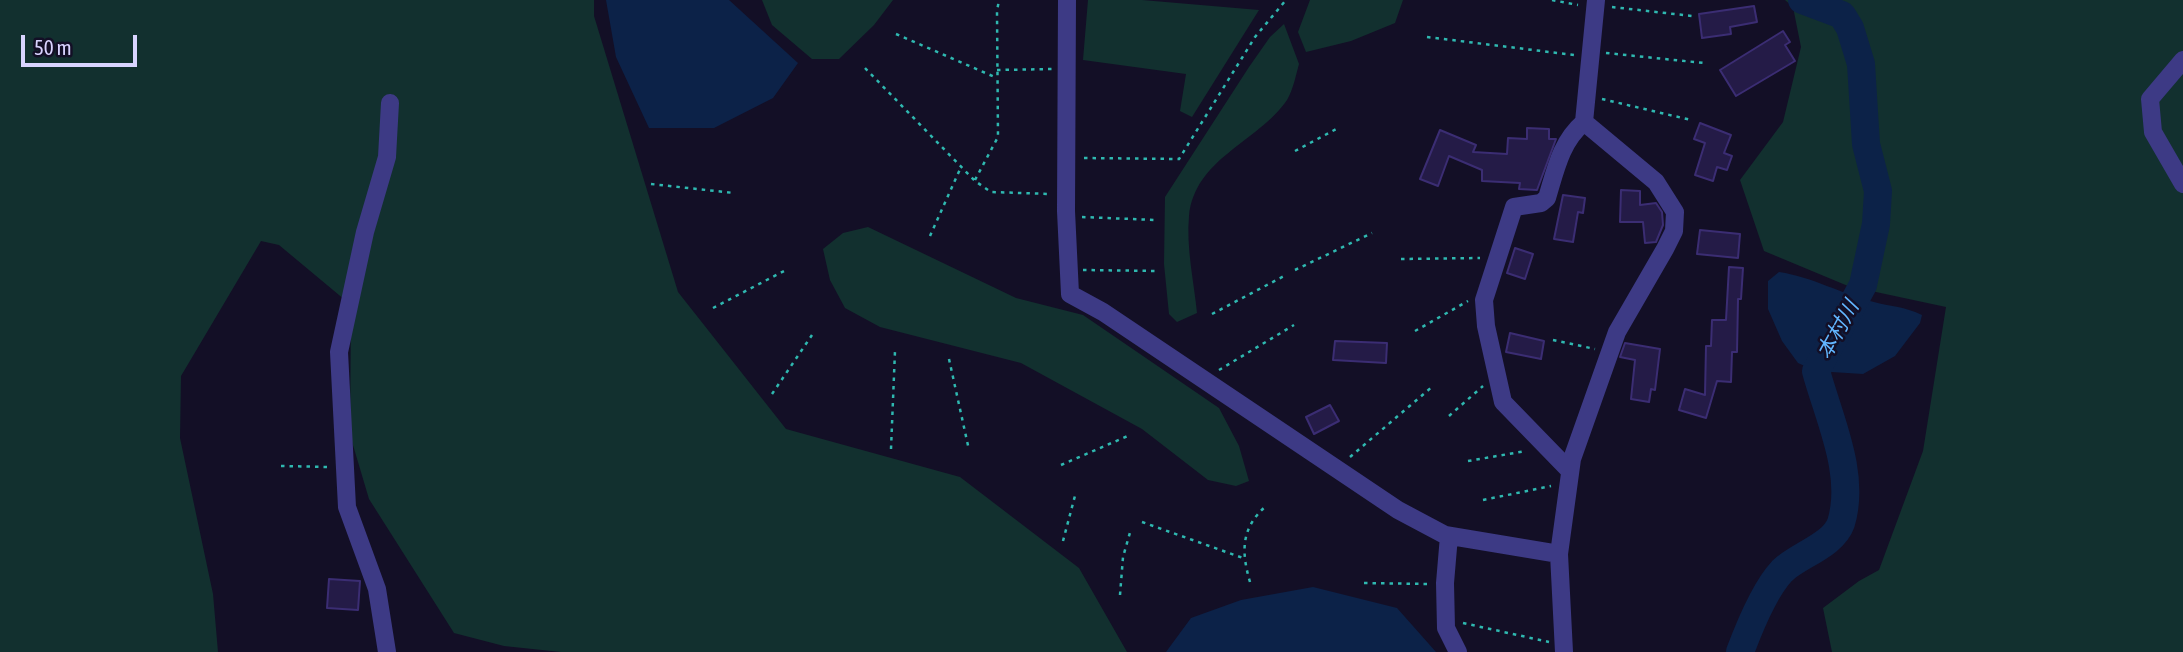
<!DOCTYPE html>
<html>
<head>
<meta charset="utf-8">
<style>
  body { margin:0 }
  #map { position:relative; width:2183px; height:652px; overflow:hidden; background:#130f26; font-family:"Asap Condensed",sans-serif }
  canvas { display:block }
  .scale { position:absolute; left:21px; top:35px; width:116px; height:32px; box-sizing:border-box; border:4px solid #d9d4ff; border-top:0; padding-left:9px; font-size:21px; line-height:24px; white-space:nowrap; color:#d9d4ff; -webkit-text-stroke:5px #130f26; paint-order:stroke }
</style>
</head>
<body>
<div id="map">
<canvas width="2183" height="652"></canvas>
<div class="scale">50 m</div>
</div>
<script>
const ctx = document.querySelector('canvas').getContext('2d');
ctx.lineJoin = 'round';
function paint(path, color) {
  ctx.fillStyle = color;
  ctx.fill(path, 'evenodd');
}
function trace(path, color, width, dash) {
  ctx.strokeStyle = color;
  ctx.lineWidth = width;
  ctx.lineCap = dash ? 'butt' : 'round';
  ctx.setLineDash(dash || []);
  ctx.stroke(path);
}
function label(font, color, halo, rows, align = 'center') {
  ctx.font = font + ' "Asap Condensed","Noto Sans JP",sans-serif';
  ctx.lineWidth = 5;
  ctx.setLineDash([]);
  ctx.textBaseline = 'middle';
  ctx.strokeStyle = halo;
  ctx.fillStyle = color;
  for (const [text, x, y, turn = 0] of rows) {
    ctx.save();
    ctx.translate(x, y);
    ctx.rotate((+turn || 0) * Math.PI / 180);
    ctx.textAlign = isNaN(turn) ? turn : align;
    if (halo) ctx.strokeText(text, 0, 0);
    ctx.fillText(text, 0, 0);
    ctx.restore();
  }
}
paint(new Path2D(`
  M0,0H594V16L678,292L786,429L960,477L1079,568L1127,652H561L504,646L454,633L369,499L350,435L351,305L279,245L261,241L181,376L180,438L213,594L218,652H0Z
  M762,0H893L874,25L839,59H812L772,25Z
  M1088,0H1142L1259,10L1192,117L1180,111L1186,74L1083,60Z
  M1310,0H1403L1395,23L1351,41L1306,52L1298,32Z
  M1785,0H2183V652H1832L1823,608L1859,581L1879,570L1923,451L1946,307L1848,286L1764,251L1740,180L1783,122L1801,47L1793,7Z
  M1284,24L1299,64C1296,75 1293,90 1287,100C1257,143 1195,158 1189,216C1186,247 1194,283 1197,313L1177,322L1169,314L1164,264L1165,197L1249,67L1270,37Z
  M868,227L1016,298L1083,315L1219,408L1239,446L1249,481L1236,486L1208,480L1142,429L1021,363L880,327L845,308L830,280L823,249L843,233Z`), '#12302f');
paint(new Path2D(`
  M606,0H729L798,63L773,98L714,128H649L616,57Z
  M1779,272C1813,277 1841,294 1874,302C1893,307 1903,306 1922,315L1920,323L1895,356L1863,374L1816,371L1798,363L1782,341L1768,309V281Z
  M1313,587L1397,608L1436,652H1166L1191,618L1241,600Z`), '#0c2248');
trace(new Path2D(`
  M1740,652C1749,628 1765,589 1782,571C1798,555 1833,546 1841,523C1856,474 1829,419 1816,371L1863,285L1876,224L1878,191L1866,144L1861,64L1850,28L1842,15L1802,0`), '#0c2248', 28);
const building = new Path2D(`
  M1754,6L1757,22L1730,27L1731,34L1702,38L1699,14Z
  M1783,31L1790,42L1785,45L1795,61L1736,96L1720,70Z
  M1700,123L1731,135L1724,153L1732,156L1727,170L1717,167L1713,181L1695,175L1705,143L1694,139Z
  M1527,128L1549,129V139H1556L1537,190L1519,189L1520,183L1482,181V170L1449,156L1438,186L1420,179L1440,130L1476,145L1473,152L1507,154L1508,138L1527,139Z
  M1621,190L1640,191V205L1656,203L1662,212L1663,225L1656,242L1645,243L1643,222H1620Z
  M1563,195L1585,198L1583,213L1578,212L1573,242L1554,239Z
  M1700,230L1740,234L1738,258L1697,254Z
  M1515,248L1533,254L1525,279L1507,273Z
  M1729,267L1743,268L1741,299H1738L1737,352H1732L1731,382L1717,381L1706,418L1679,410L1685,389L1705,395L1706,346H1711L1712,320H1726Z
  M1510,333L1544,341L1541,359L1506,352Z
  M1335,341L1387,343L1386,363L1333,360Z
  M1625,343L1660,349L1655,390L1651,389L1649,402L1631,399L1635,360L1620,357Z
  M1330,405L1339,421L1314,434L1306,417Z
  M329,579L360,581L358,610L327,608Z`);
paint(building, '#241b47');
trace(building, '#3b2d73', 2);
trace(new Path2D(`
  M1552,0L1578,5
  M1612,7L1692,16
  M896,34L997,78
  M1427,37L1574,55
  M1606,53L1704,63
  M865,68L975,181L991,192L1050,194
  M997,70L1052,69
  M1602,99L1691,120
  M1295,151L1340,127
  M1084,158L1179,159L1255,37L1286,0
  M975,180L998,137L997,11L999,0
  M651,184L734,193
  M1082,217L1156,220
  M930,236L961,167
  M1401,259L1480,258
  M1083,270L1157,271
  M1295,270L1372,233
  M713,308L784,271
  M1212,314L1286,275
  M1415,331L1468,301
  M1553,340L1595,349
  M949,359L969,450
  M1219,370L1294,325
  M772,394L812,335
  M1449,416L1483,386
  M891,449L895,351
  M1350,457L1433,386
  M1468,461L1526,451
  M1061,465L1130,435
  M281,466L329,467
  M1483,500L1551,486
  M1142,522L1243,558
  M1063,541L1076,492
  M1250,582C1241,551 1241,528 1266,506
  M1364,583L1428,584
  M1120,595L1123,557L1131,529
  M1463,623L1549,642`), '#2fb8b0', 2.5, [3.5, 5]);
trace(new Path2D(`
  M1067,0L1066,211L1070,294L1103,312L1398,510L1445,535L1559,554
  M2183,60L2150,99L2153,132L2183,184
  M1570,471L1503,402L1486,326L1484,300L1514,207L1541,203L1547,198C1556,168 1561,142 1584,122
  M1449,536L1445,583L1446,628L1458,652
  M387,652L377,589L347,507L339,352L365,232L387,157L390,103
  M1564,652L1559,554L1572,459L1617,332L1665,249L1674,231L1675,212L1656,182L1584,122L1596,0`), '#3d3a85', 18);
label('italic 21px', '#62b6ff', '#130f26', [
  ["本村川",1838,330,-61]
]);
</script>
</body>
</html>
